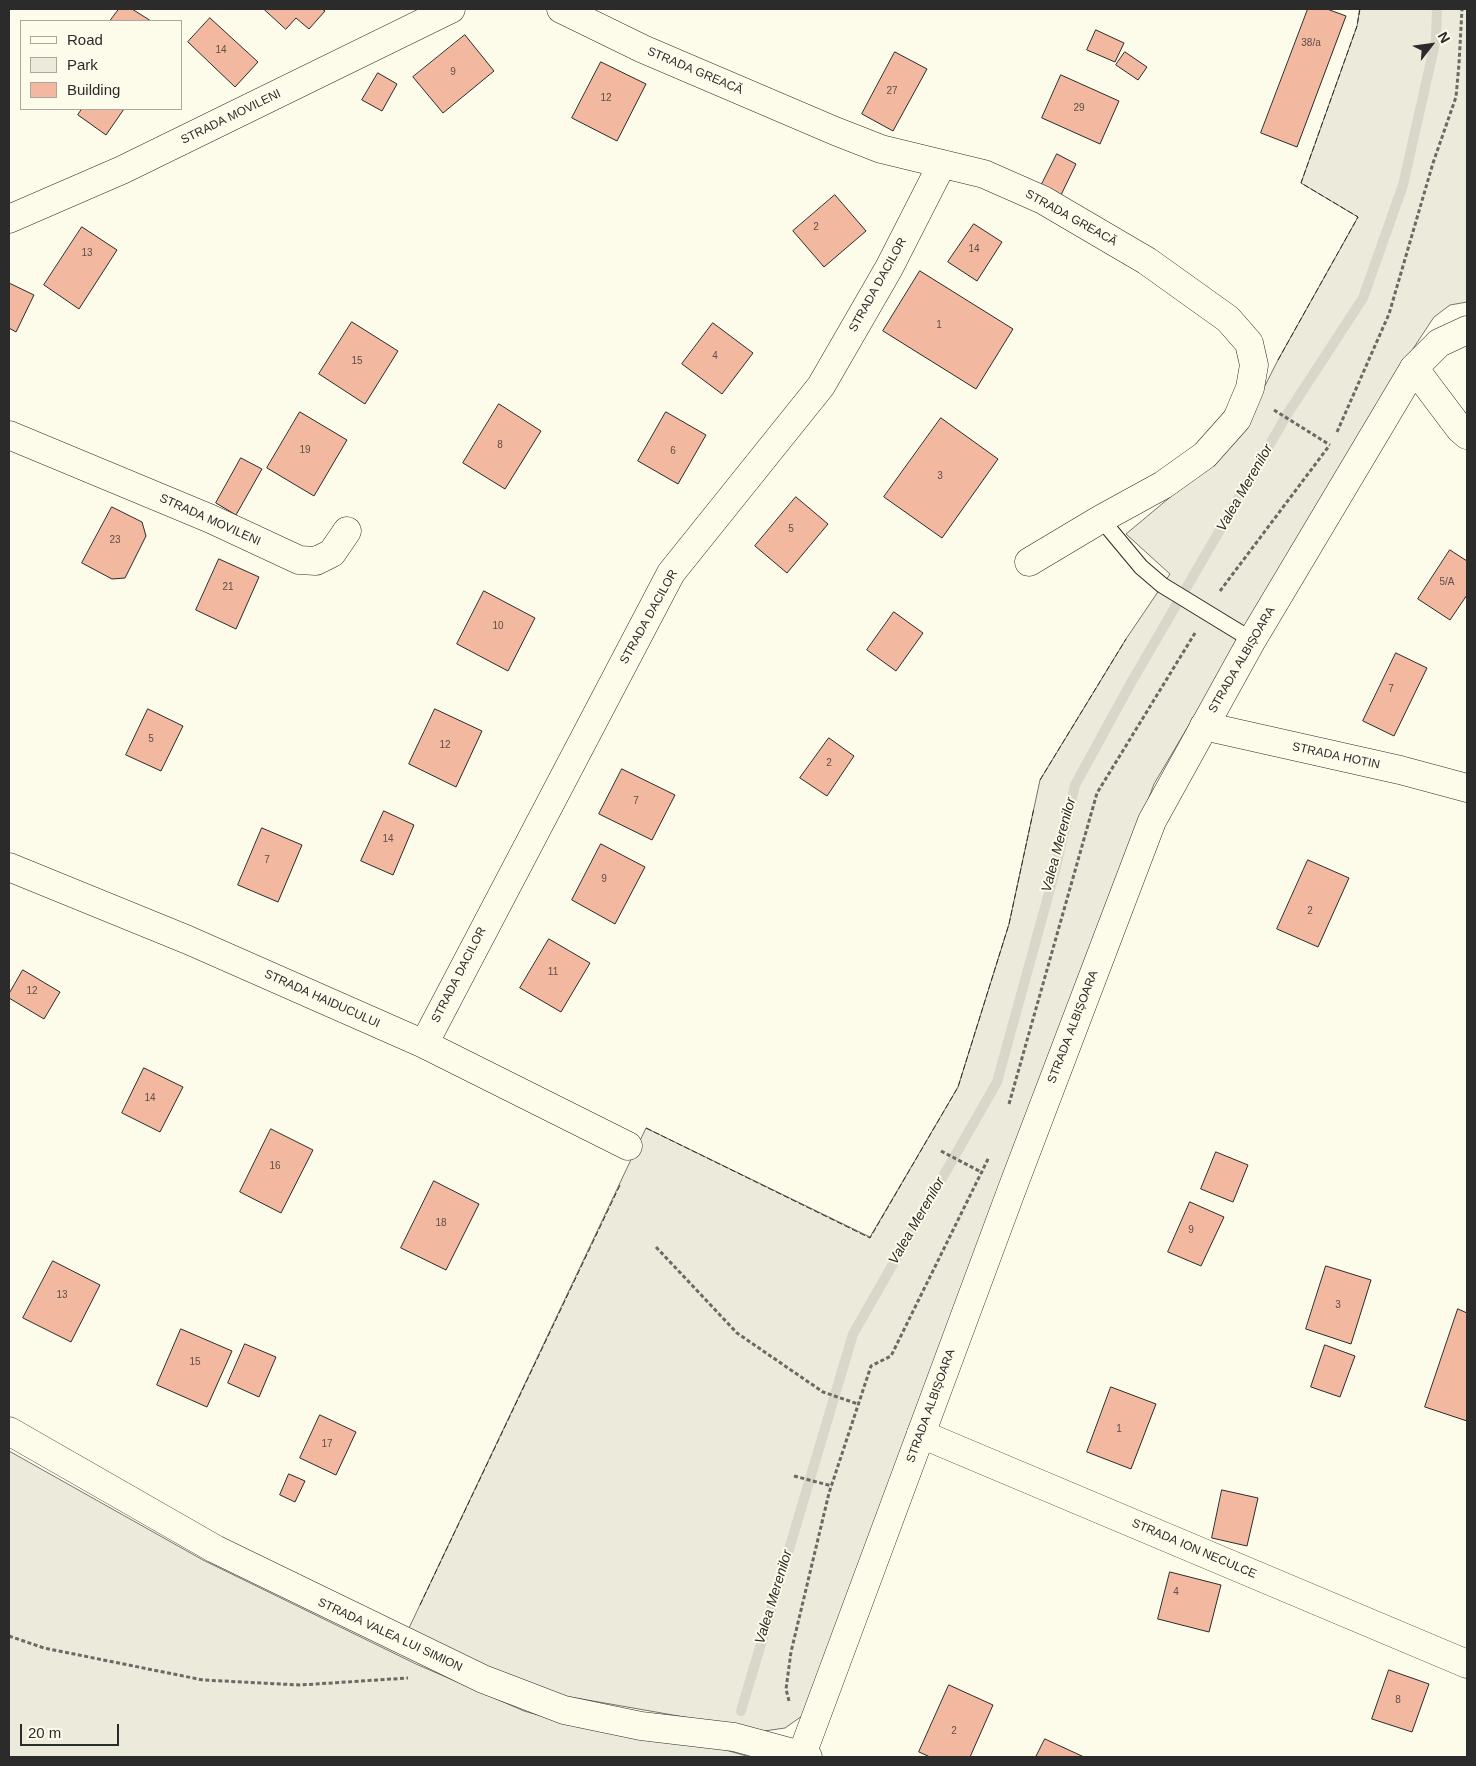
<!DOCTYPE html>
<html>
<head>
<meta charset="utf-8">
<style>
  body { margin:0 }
  #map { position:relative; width:1476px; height:1766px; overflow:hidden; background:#fdfbea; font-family:Helvetica,sans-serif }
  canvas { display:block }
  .frame { position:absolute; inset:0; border:10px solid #2b2b2b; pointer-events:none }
  .legend { position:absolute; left:20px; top:20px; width:162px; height:90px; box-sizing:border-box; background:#fdfbea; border:1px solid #a9a89e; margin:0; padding:6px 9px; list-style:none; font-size:15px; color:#2b2b2b }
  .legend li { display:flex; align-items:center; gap:10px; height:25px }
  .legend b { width:25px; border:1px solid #a9a89e }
  .north { position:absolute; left:1406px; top:20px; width:50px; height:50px; -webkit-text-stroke:4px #fdfbea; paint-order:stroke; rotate:60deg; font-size:14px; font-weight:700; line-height:20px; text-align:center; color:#2b2b2b }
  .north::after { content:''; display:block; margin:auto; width:18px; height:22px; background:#2b2b2b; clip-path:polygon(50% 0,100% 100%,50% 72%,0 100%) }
  .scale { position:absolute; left:20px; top:1724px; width:99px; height:22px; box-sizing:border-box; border:2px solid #2b2b2b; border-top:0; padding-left:6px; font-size:15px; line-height:18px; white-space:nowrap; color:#2b2b2b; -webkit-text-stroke:4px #fdfbea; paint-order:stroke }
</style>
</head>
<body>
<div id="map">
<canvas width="1476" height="1766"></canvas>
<div class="frame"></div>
<ul class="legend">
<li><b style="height:6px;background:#fdfbea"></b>Road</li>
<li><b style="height:14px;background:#ecebdb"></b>Park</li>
<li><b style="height:14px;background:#f2b8a0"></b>Building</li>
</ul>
<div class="north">N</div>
<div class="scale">20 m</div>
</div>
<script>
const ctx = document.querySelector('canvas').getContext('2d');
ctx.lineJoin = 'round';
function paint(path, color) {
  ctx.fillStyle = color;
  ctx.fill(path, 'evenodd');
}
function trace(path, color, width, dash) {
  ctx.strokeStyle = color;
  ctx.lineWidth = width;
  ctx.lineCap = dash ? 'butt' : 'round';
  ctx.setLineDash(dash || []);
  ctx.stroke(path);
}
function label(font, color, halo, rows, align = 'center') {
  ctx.font = font + ' Helvetica,sans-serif';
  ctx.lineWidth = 4;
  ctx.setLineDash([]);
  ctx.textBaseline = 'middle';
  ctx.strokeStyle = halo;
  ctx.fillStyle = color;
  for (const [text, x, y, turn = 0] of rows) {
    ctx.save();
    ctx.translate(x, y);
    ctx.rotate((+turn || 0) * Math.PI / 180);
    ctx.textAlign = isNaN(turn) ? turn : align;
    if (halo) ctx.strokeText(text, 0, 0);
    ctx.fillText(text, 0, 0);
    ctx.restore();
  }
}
const green = new Path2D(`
  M1360,9H1467V302L1450,305L1434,317L1399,370L1154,784L802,1716L785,1728L764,1731L559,1695L498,1675L409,1628L646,1128L870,1237L958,1087L1009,924L1040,780L1126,639L1170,574L1126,534L1205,468L1247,421L1278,360L1358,217L1301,183L1357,26Z
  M9,1451L203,1560L416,1664L524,1711L576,1726L708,1745L750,1757H9Z`);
paint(green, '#ecebdb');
trace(green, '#74746e', 1);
trace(new Path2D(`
  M741,1711L853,1334L997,1082L1055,871L1075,785L1132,681L1288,413L1363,298L1403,185L1436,39L1437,9`), '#d8d7c9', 10);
const building = new Path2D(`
  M119,9H132L151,21H110Z
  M264,9H322L325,11L309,29L296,18L286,29Z
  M1308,9H1327L1346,16L1297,147L1261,133Z
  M210,18L258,62L235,87L188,42Z
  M1096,30L1124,43L1115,62L1087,50Z
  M465,35L494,71L443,113L413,77Z
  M895,52L927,69L893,131L862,114Z
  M1125,52L1147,67L1138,80L1116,65Z
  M601,62L646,84L617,141L572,118Z
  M378,73L397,84L382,111L362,100Z
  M1061,75L1119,101L1100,144L1042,118Z
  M82,109H124L106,135L78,115Z
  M1057,154L1076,164L1061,195L1041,186Z
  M835,195L866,231L824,267L793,231Z
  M974,224L1002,242L977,281L948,262Z
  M82,227L117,250L79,309L44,285Z
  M920,271L1013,329L976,389L883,331Z
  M9,283L34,295L16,332L9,328Z
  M352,322L398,351L365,404L319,374Z
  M713,323L753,353L722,394L682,364Z
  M499,404L541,431L505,489L463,463Z
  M300,412L347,440L314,496L267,468Z
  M666,412L706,435L678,484L638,461Z
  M941,418L998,459L942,538L884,497Z
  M241,458L262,469L236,515L216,503Z
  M796,497L828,524L787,573L755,546Z
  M112,507L142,522L146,536L125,578L112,579L82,563Z
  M1450,550L1467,561V595L1450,620L1418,599Z
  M219,559L259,577L236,629L196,610Z
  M484,591L535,618L508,671L457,644Z
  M894,612L923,633L896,671L867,650Z
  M1396,653L1427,668L1394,736L1363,721Z
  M148,709L183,726L161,771L126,755Z
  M435,709L482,731L456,787L409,764Z
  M829,738L854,756L827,796L800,778Z
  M622,769L675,795L652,840L599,814Z
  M384,811L414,825L393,875L361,861Z
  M262,828L302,845L278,902L238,885Z
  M601,844L645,867L615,924L572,900Z
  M1308,860L1349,878L1318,947L1277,929Z
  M549,939L590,963L561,1012L520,988Z
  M23,970L60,992L44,1019L9,998V994Z
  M144,1068L183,1087L160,1132L122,1113Z
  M271,1129L313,1150L281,1213L240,1192Z
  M1216,1152L1248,1165L1233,1202L1201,1189Z
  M434,1181L479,1204L446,1270L401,1248Z
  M1190,1202L1224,1217L1201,1266L1168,1252Z
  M53,1261L100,1285L71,1342L23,1318Z
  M1326,1266L1371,1280L1351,1344L1306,1329Z
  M1458,1309L1467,1313V1421L1425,1407Z
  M181,1329L232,1351L207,1407L157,1385Z
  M245,1344L276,1357L259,1397L228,1383Z
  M1325,1345L1355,1356L1340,1397L1311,1387Z
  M1111,1387L1156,1404L1131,1469L1087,1452Z
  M320,1415L356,1432L336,1475L300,1458Z
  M289,1474L305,1481L295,1502L280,1495Z
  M1222,1490L1258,1498L1247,1546L1212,1538Z
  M1170,1572L1221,1585L1209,1632L1158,1619Z
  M1389,1670L1429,1684L1412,1732L1372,1719Z
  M949,1685L993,1705L970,1757H930L919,1752Z
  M1045,1739L1084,1757H1036Z`);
paint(building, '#f2b8a0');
trace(building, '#2b2b2b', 1);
const service = new Path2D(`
  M1101,519L1141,567L1162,585L1252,640`);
const minor = new Path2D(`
  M561,9L643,49L835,131L881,149L984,174L1043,200L1147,261L1228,319L1249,343L1254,365L1250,388L1237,419L1205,455L1163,485L1101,519L1029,562
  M9,219L122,170L451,9
  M1414,368L1460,429L1467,435
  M9,435L211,519L299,560L316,561L332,553L347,531
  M1204,726L1400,770L1467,788
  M9,867L188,940L424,1044L628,1146
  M424,1044L671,573L821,386L889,268L942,164
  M9,1431L215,1549L483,1679L564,1710L641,1726L734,1737L808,1757
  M921,1434L1467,1664`);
const tertiary = new Path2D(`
  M801,1757L1012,1189L1152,821L1252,640L1414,368L1439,343L1467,330`);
trace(service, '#2b2b2b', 17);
trace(minor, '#2b2b2b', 29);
trace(tertiary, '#2b2b2b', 29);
trace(new Path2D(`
  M1274,410L1330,445
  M1337,432L1389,314L1433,163L1456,97L1459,64L1462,9
  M1220,591L1329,446
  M1009,1104L1097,793L1195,633
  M941,1151L983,1173
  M656,1247L737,1333L823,1392L858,1404
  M794,1476L832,1486
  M9,1636L44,1648L203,1680L300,1685L408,1678
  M789,1701L786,1689L791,1652L829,1493L871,1366L891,1356L989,1157`), '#6a6964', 3, [4, 2.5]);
trace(service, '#fdfbea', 15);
trace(minor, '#fdfbea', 28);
trace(tertiary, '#fdfbea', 28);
trace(new Path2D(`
  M1278,360L1358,217L1301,183L1357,26L1360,9
  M1040,780L1126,639
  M646,1128L870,1238L958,1087L1009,924L1034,808
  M420,1605L621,1183`), '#2b2b2b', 1, [6, 2.5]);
label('10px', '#5d4e48', null, [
  ["38/a",1311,43],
  ["14",221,50],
  ["9",453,72],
  ["27",892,91],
  ["12",606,98],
  ["29",1079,108],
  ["2",816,227],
  ["14",974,249],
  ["13",87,253],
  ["1",939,325],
  ["4",715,356],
  ["15",357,361],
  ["8",500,445],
  ["19",305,450],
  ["6",673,451],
  ["3",940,476],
  ["5",791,529],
  ["23",115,540],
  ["5/A",1447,582],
  ["21",228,587],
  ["10",498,626],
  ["7",1391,689],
  ["5",151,739],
  ["12",445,745],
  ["2",829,763],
  ["7",636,801],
  ["14",388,839],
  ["7",267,860],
  ["9",604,879],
  ["2",1310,911],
  ["11",553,972],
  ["12",32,991],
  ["14",150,1098],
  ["16",275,1166],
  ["18",441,1223],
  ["9",1191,1230],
  ["13",62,1295],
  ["3",1338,1305],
  ["15",195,1362],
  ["1",1119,1429],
  ["17",327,1444],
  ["4",1176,1592],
  ["8",1398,1700],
  ["2",954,1731]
]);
label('12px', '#2b2b2b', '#fdfbea', [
  ["STRADA GREACĂ",695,71,23],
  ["STRADA MOVILENI",231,117,-26],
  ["STRADA GREACĂ",1071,218,29],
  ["STRADA DACILOR",878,285,-61],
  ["STRADA MOVILENI",210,520,24],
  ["STRADA DACILOR",649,617,-61],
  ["STRADA ALBIȘOARA",1242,660,-60],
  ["STRADA HOTIN",1336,756,12],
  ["STRADA DACILOR",459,975,-63],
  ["STRADA HAIDUCULUI",322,999,24],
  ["STRADA ALBIȘOARA",1073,1027,-69],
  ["STRADA ALBIȘOARA",931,1406,-70],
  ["STRADA ION NECULCE",1194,1549,23],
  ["STRADA VALEA LUI SIMION",390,1635,25]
]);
label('italic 14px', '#2b2b2b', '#fdfbea', [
  ["Valea Merenilor",1245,488,-60],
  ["Valea Merenilor",1059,845,-75],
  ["Valea Merenilor",917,1221,-60],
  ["Valea Merenilor",774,1597,-73]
]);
</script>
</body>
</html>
